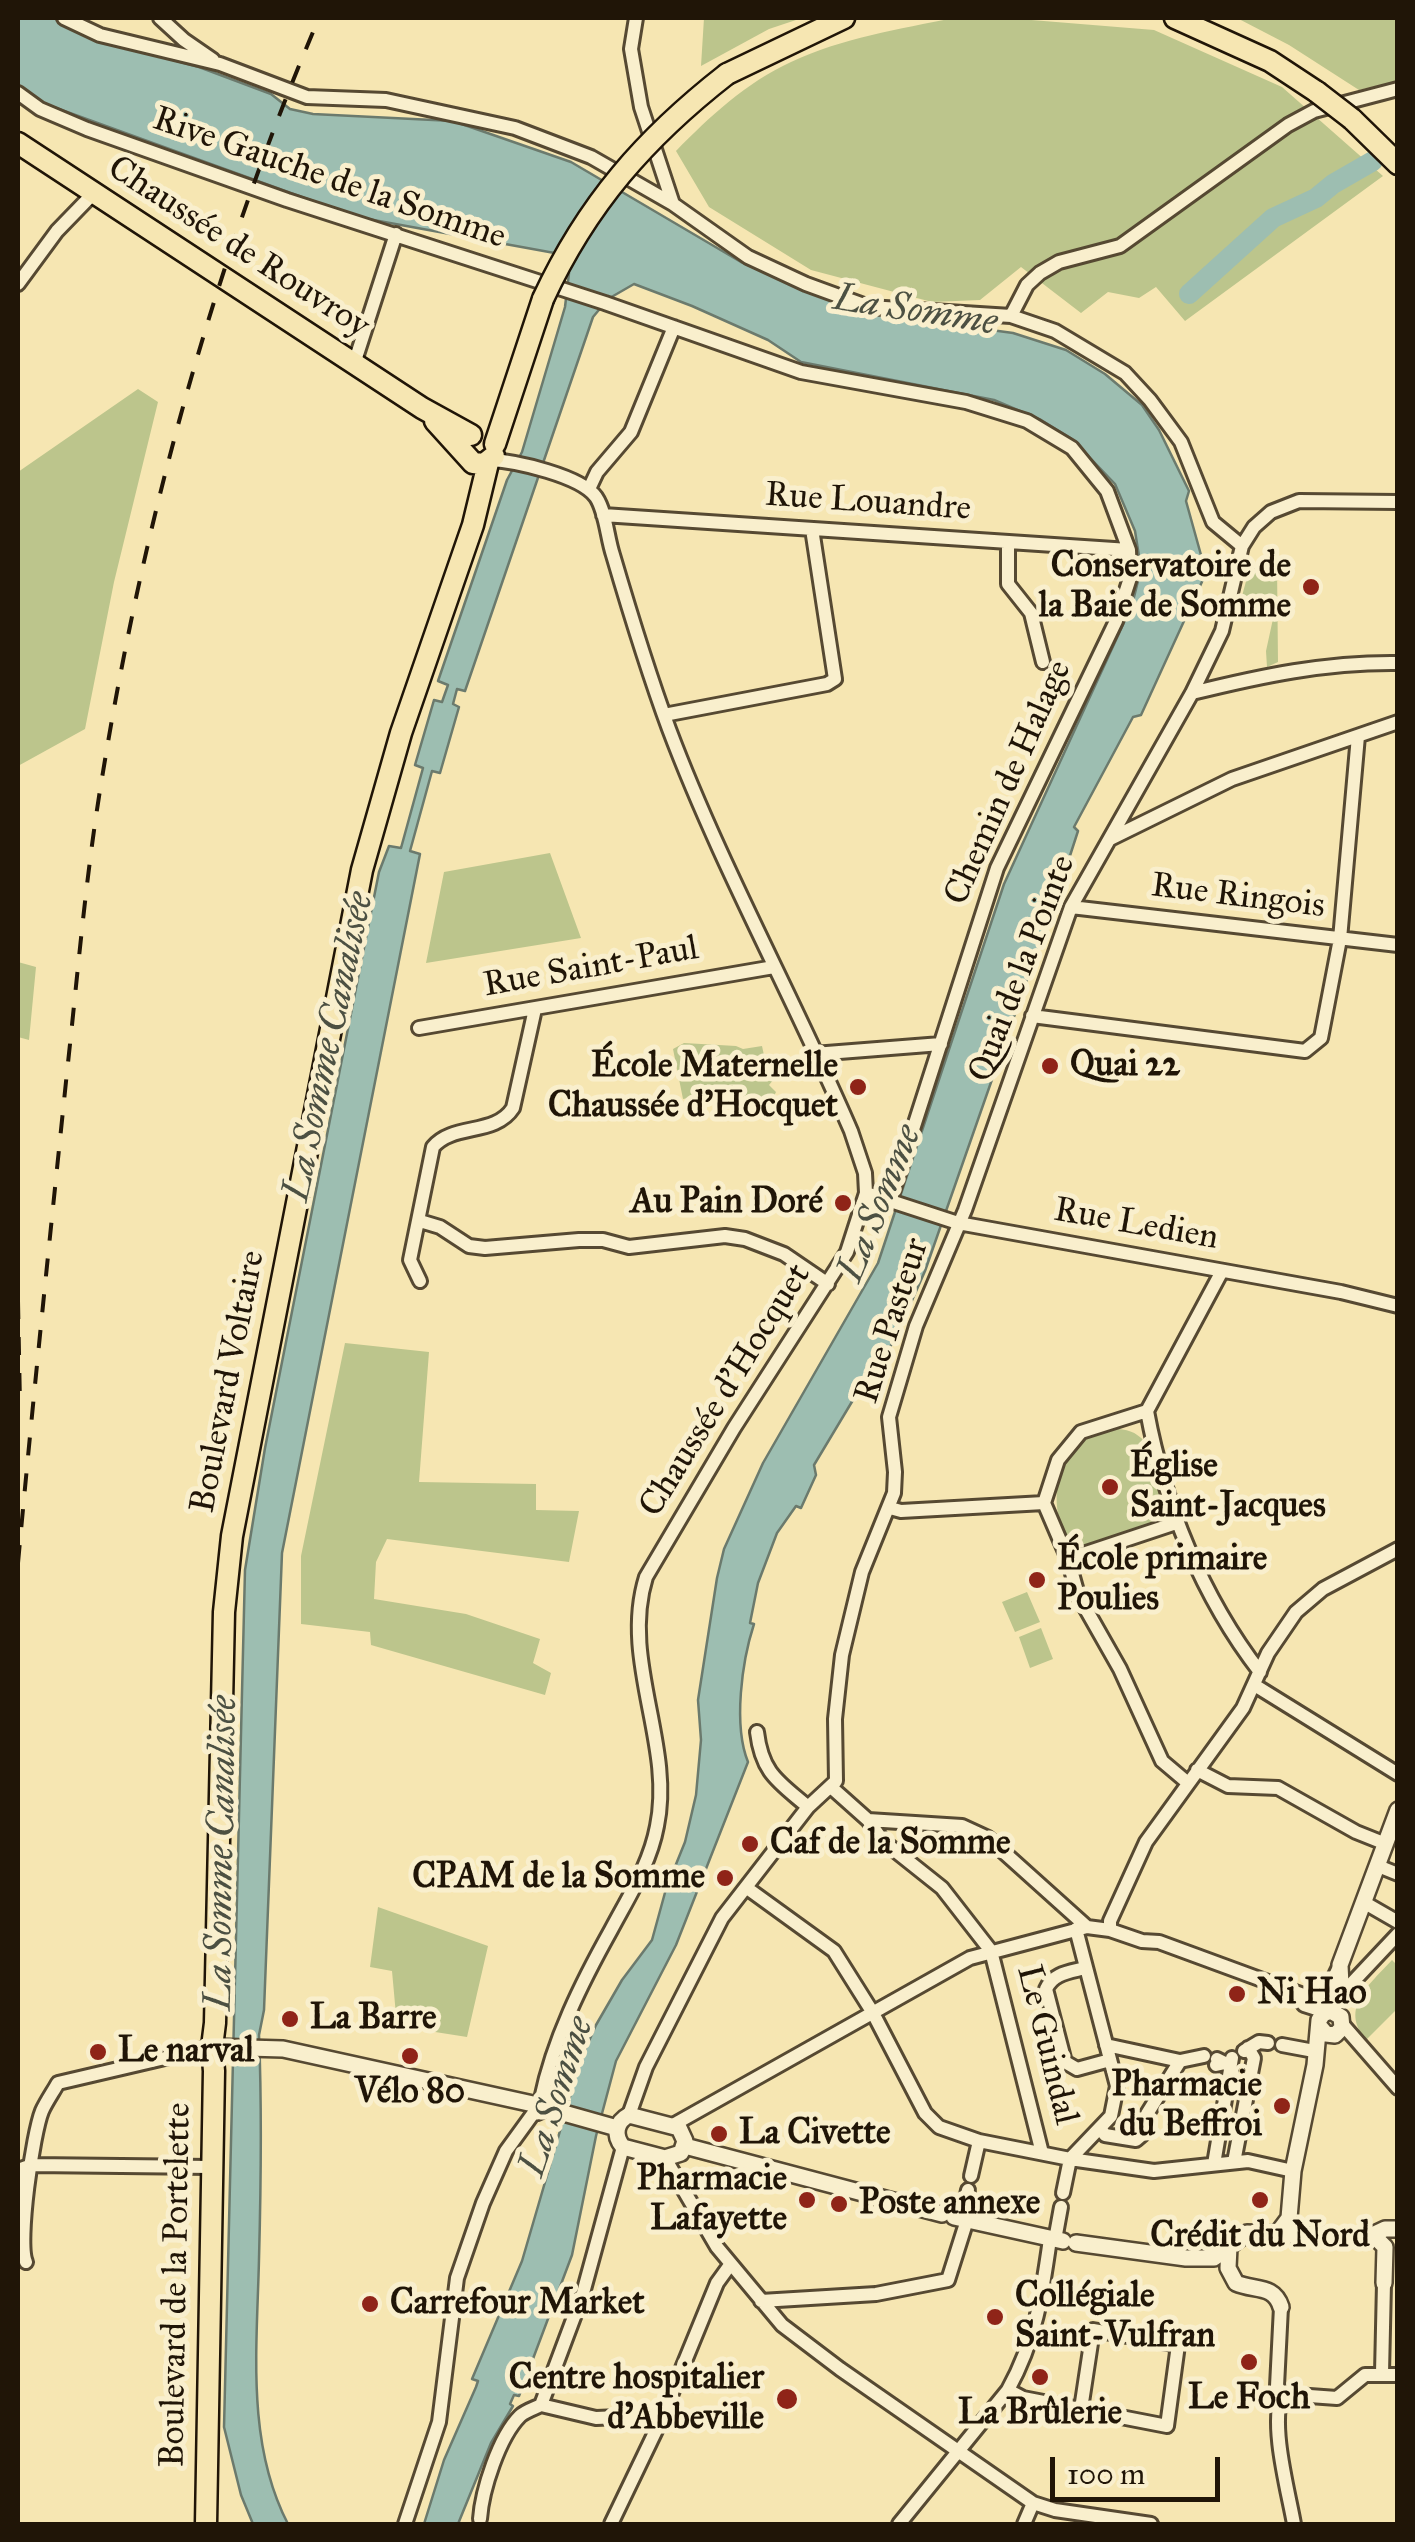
<!DOCTYPE html>
<html>
<head>
<meta charset="utf-8">
<style>
  body { margin:0 }
  #map { position:relative; width:1415px; height:2542px; overflow:hidden; background:#f6e6b2; font-family:"IM FELL Great Primer",serif }
  canvas { display:block }
  .frame { position:absolute; inset:0; border:20px solid #201507; pointer-events:none }
  .scale { position:absolute; left:1050px; top:2457px; width:170px; height:45px; box-sizing:border-box; border:5px solid #201507; border-top:0; padding-left:12px; font-size:30px; line-height:35px; white-space:nowrap; color:#201507; -webkit-text-stroke:8px #f9efcd; paint-order:stroke }
</style>
</head>
<body>
<div id="map">
<canvas width="1415" height="2542"></canvas>
<div class="frame"></div>
<div class="scale">100 m</div>
</div>
<script>
const ctx = document.querySelector('canvas').getContext('2d');
ctx.lineJoin = 'round';
function paint(path, color) {
  ctx.fillStyle = color;
  ctx.fill(path, 'evenodd');
}
function trace(path, color, width, dash) {
  ctx.strokeStyle = color;
  ctx.lineWidth = width;
  ctx.lineCap = dash ? 'butt' : 'round';
  ctx.setLineDash(dash || []);
  ctx.stroke(path);
}
function label(font, color, halo, rows, align = 'center') {
  ctx.font = font + ' "IM FELL Great Primer",serif';
  ctx.lineWidth = 10;
  ctx.setLineDash([]);
  ctx.textBaseline = 'middle';
  ctx.strokeStyle = halo;
  ctx.fillStyle = color;
  for (const [text, x, y, turn = 0] of rows) {
    ctx.save();
    ctx.translate(x, y);
    ctx.rotate((+turn || 0) * Math.PI / 180);
    ctx.textAlign = isNaN(turn) ? turn : align;
    if (halo) ctx.strokeText(text, 0, 0);
    ctx.fillText(text, 0, 0);
    ctx.restore();
  }
}
paint(new Path2D(`
  M704,18H802L769,29L701,66Z
  M954,18H1007L1154,30L1282,87L1383,176L1185,321L1156,287L1139,298L1108,292L1081,313L1021,267L980,300L932,302L811,270L709,207L676,151C709,117 747,82 791,62C842,38 899,29 954,18Z
  M1237,18H1397V81L1359,90L1289,45Z
  M138,389L158,402L114,582L85,729L18,766V472Z
  M1251,563L1277,565L1278,662L1267,667L1266,651L1276,605L1242,596Z
  M550,853L581,938L426,963L444,872Z
  M18,962L36,967L29,1040L18,1037Z
  M684,1043L736,1046L743,1049L762,1046L765,1060L780,1072L769,1085L776,1092L774,1096L771,1094L740,1111L695,1097L683,1099L673,1049Z
  M345,1343L429,1352L419,1482L536,1484V1510L579,1511L569,1562L387,1539L376,1562L374,1599L466,1614L540,1639L533,1663L551,1673L545,1695L371,1645L370,1632L301,1624V1556Z
  M1096,1430C1116,1429 1131,1426 1145,1442L1166,1514L1161,1524L1080,1547C1045,1528 1053,1460 1081,1437C1082,1436 1095,1431 1096,1430Z
  M1027,1592L1040,1622L1015,1632L1002,1602Z
  M1041,1628L1053,1659L1030,1668L1019,1637Z
  M378,1907L488,1946L467,2037L397,2026L392,1971L370,1967Z
  M1392,1960L1397,1965V2009L1366,2040C1339,2008 1370,1984 1392,1960Z`), '#bcc58c');
const water = new Path2D(`
  M18,18H54L103,41L199,67L271,94L290,109L313,114L453,121L571,162L741,262L859,312L1013,333L1066,350L1105,374L1142,405L1159,430L1189,491L1186,501L1206,573L1141,715L1133,717L1074,827L1078,831L1066,868L925,1271L894,1341L856,1395L814,1465L816,1475L801,1508L796,1506L777,1533L758,1583L750,1623L754,1624C742,1661 733,1725 748,1762L676,1945L616,2061L596,2136L572,2255L519,2396L514,2395L510,2404L513,2406L491,2443L458,2524H424L444,2460L476,2387L478,2381L472,2379L522,2261L581,2059L596,2025L622,1980L652,1940L666,1889L685,1842L696,1795L701,1740L698,1700L717,1578L724,1549L763,1463L878,1263L1004,884L1132,605L1141,569L1135,531L1115,484L1072,439L1041,420L994,400L801,362L768,340L692,306L634,284L608,299L593,317L465,691L457,689L453,704L459,707L440,773L432,771L410,851L420,854L282,1553L264,2010L259,2035C262,2110 261,2185 259,2259C257,2348 246,2443 288,2524H253L241,2495L224,2427L245,1570L265,1448L379,872L389,846L401,848L423,768L415,765L434,700L442,702L448,685L438,681L507,480L522,452L565,307L569,273L560,254L357,217L34,100L18,87Z`);
paint(water, '#9dbeb1');
trace(water, '#6b7a6d', 2.5);
trace(new Path2D(`
  M1189,294L1273,218L1316,198L1333,184L1373,161`), '#9dbeb1', 20);
const minor = new Path2D(`
  M64,18L100,35L220,64L307,97L386,100L515,128L591,157L673,204L748,257L806,284L869,307L1011,316L1055,331L1125,373L1150,400L1181,442L1213,522L1242,546
  M160,18L184,40L213,60
  M636,18L631,49L641,107L673,204
  M18,93L40,109L87,129L287,200L605,303L801,372L966,402L1027,421L1072,448L1107,491L1129,550L1130,578L1116,621L997,868L890,1201
  M18,284L57,231L87,200L91,191
  M1011,316L1027,285L1040,273L1059,262L1120,246L1288,125L1314,111L1398,89
  M354,364L396,234
  M490,460C516,461 581,476 596,497C606,512 607,537 613,555C630,613 648,672 669,729C721,867 793,996 851,1131L865,1173L866,1193L847,1252L734,1428L646,1577C620,1660 674,1744 657,1826C650,1864 629,1896 611,1930C582,1982 553,2040 541,2099
  M589,489L597,472L631,432L674,327
  M603,515L1129,550
  M1008,542V584L1031,613L1043,662
  M1192,693C1261,676 1326,662 1398,663
  M664,715L827,684L835,679L812,529
  M1110,839L1232,779L1398,722
  M1071,907L1398,945
  M1032,1016L1305,1051L1321,1038L1340,939L1358,736
  M419,1028L774,967
  M814,1054L941,1044
  M866,1193L958,1223L1341,1292L1398,1306
  M420,1221L440,1227L469,1246L485,1248L579,1240H603L629,1247L725,1236L745,1239L784,1254L828,1284
  M420,1281L410,1260L433,1147C453,1123 495,1136 513,1108L535,1009
  M1147,1411L1081,1432L1058,1460L1044,1503L1068,1559L1176,1523
  M1147,1411C1164,1503 1202,1597 1260,1672
  M1147,1411L1222,1271
  M890,1508L901,1511L1044,1503
  M1068,1559L1078,1595L1120,1669L1162,1761L1188,1783
  M1256,1686L1398,1774
  M757,1732C762,1774 779,1782 808,1807
  M1197,1770L1228,1786L1278,1788L1356,1832L1386,1844
  M831,1787L868,1820L883,1841L942,1888L991,1951L1042,2153
  M868,1820L962,1826L988,1838L1087,1927
  M1378,1866L1398,1874
  M747,1888L834,1951L873,2013L925,2113L939,2127L979,2141L1070,2159L1154,2171L1248,2161L1293,2171
  M1365,1903L1398,1922
  M1110,1930V1921L1146,1842L1243,1708L1268,1653L1296,1612L1323,1589L1398,1549
  M1085,1968C1070,1972 1053,1973 1046,1989L1065,2062L1077,2069L1110,2060
  M1351,1984L1398,1934
  M1296,1994L1304,2005L1326,2012
  M1343,2025L1398,2088
  M1106,2045L1180,2061L1204,2056
  M1282,2045L1314,2051
  M1244,2051L1259,2042L1268,2043
  M1216,2065L1225,2063L1217,2059
  M1147,2114L1180,2061
  M629,2115L646,2067L722,1918L808,1807L836,1781L835,1719L842,1655L862,1572L894,1493L895,1472L889,1417L916,1326L965,1210L1071,907L1192,693L1222,631L1242,546L1254,527L1271,512L1299,501L1398,502
  M673,2125L970,1958L1087,1927L1110,1930L1142,1941L1159,1942L1314,1999L1325,1996L1340,1965
  M1101,2129L1105,2135L1136,2140L1143,2134L1144,2128
  M665,2158L717,2247L782,2325L840,2369L1033,2503L1055,2510L1151,2524
  M1070,2159L1111,2116L1117,2086L1076,1929
  M1234,2162L1254,2058L1248,2048
  M1214,2164L1232,2058
  M971,2176L979,2141
  M18,2192L21,2169L32,2165L211,2167
  M1063,2193L1070,2159
  M962,2219L968,2190
  M1055,2240L1061,2207
  M26,2262C17,2243 33,2133 42,2111C46,2102 53,2092 58,2083L212,2047
  M761,2301L876,2294L948,2280L967,2220
  M1281,2307L1277,2386L1282,2394C1270,2426 1288,2490 1294,2524
  M1382,2373L1384,2283
  M1008,2390L1023,2398L1167,2426L1178,2345L1093,2330L1081,2409
  M1282,2394L1337,2398L1365,2375H1398
  M541,2405L596,2418L620,2417L660,2422
  M480,2519C482,2490 499,2437 520,2416C525,2411 535,2408 541,2405L583,2293L623,2147
  M405,2524L439,2422L457,2278L483,2203L506,2151L535,2111
  M611,2524L660,2422L717,2283L730,2265
  M899,2524L1008,2390C1036,2339 1042,2296 1050,2239
  M1024,2524L1033,2503`);
const tertiary = new Path2D(`
  M1331,2011L1341,1985L1340,1965L1398,1810
  M212,2047L283,2049L533,2104
  M533,2104L537,2112L546,2108L617,2128
  M629,2115L679,2128L685,2141L681,2153L665,2158L623,2147C613,2135 616,2122 629,2115Z
  M685,2146L942,2214
  M954,2217L1063,2241
  M1277,2234L1289,2218L1293,2171L1315,2065L1319,2020L1323,2014L1331,2011L1341,2017L1342,2028L1335,2035L1326,2034L1320,2027
  M1368,2237L1385,2229H1398
  M1076,2243L1186,2258H1214L1247,2233L1368,2237L1377,2239L1385,2247
  M1229,2247L1228,2268L1236,2283C1254,2291 1274,2284 1281,2307
  M1384,2283L1385,2247`);
const primary = new Path2D(`
  M1175,18L1270,61L1317,92
  M727,74L844,18
  M1352,119L1398,164
  M18,143L422,408L471,435
  M435,421L473,463L484,464L494,456
  M495,444L543,299
  M206,2524L214,2071L212,2047L215,2023L224,1612L232,1536L362,870L401,733L473,525L488,463`);
trace(minor, '#564932', 18);
trace(tertiary, '#564932', 20);
trace(primary, '#201507', 25);
trace(minor, '#f9efcd', 12);
trace(tertiary, '#f9efcd', 15);
trace(primary, '#f6e6b2', 20);
trace(new Path2D(`
  M18,1301L20,1405
  M18,1563C33,1399 50,1236 67,1072C78,972 86,872 103,772C145,515 216,258 319,18`), '#201507', 4, [18, 18]);
const primaryBridge = new Path2D(`
  M1317,92L1352,119
  M543,299C587,204 645,138 727,74`);
trace(primaryBridge, '#201507', 25, []);
trace(primaryBridge, '#f6e6b2', 20);
for (const [x, y, r, color] of [
  [1311,587,10,"#8f2418"],
  [1050,1066,10,"#8f2418"],
  [858,1087,10,"#8f2418"],
  [843,1203,10,"#8f2418"],
  [1110,1487,10,"#8f2418"],
  [1037,1580,10,"#8f2418"],
  [750,1844,10,"#8f2418"],
  [725,1878,10,"#8f2418"],
  [1237,1994,10,"#8f2418"],
  [290,2019,10,"#8f2418"],
  [98,2052,10,"#8f2418"],
  [410,2056,10,"#8f2418"],
  [1282,2106,10,"#8f2418"],
  [719,2134,10,"#8f2418"],
  [807,2200,10,"#8f2418"],
  [1260,2200,10,"#8f2418"],
  [839,2204,10,"#8f2418"],
  [370,2304,10,"#8f2418"],
  [995,2317,10,"#8f2418"],
  [1249,2362,10,"#8f2418"],
  [1040,2377,10,"#8f2418"],
  [787,2399,12,"#8f2418"]
]) {
  const dot = new Path2D();
  dot.arc(x, y, r, 0, 2 * Math.PI);
  ctx.fillStyle = color;
  ctx.fill(dot);
  trace(dot, '#f9efcd', 4);
}
label('35px', '#201507', '#f9efcd', [
  ["Rive Gauche de la Somme",329,179,19],
  ["Chaussée de Rouvroy",238,248,33],
  ["Rue Louandre",868,503,4],
  ["Chemin de Halage",1009,783,-66],
  ["Rue Ringois",1238,897,7],
  ["Rue Saint-Paul",591,968,-10],
  ["Quai de la Pointe",1023,969,-69],
  ["Rue Ledien",1136,1225,10],
  ["Rue Pasteur",893,1321,-72],
  ["Boulevard Voltaire",229,1382,-79],
  ["Chaussée d'Hocquet",726,1391,-58],
  ["Le Guindal",1046,2045,76],
  ["Boulevard de la Portelette",177,2285,-89]
]);
label('bold 35px', '#201507', '#f9efcd', [
  ["Conservatoire de",1291,567,"right"],
  ["la Baie de Somme",1291,607,"right"],
  ["Quai 22",1070,1066],
  ["École Maternelle",838,1067,"right"],
  ["Chaussée d'Hocquet",838,1107,"right"],
  ["Au Pain Doré",823,1203,"right"],
  ["Église",1130,1467],
  ["Saint-Jacques",1130,1507],
  ["École primaire",1057,1560],
  ["Poulies",1057,1600],
  ["Caf de la Somme",770,1844],
  ["CPAM de la Somme",705,1878,"right"],
  ["Ni Hao",1257,1994],
  ["La Barre",310,2019],
  ["Le narval",118,2052],
  ["Pharmacie",1262,2086,"right"],
  ["du Beffroi",1262,2126,"right"],
  ["Vélo 80",410,2093,"center"],
  ["La Civette",739,2134],
  ["Pharmacie",787,2180,"right"],
  ["Lafayette",787,2220,"right"],
  ["Poste annexe",859,2204],
  ["Crédit du Nord",1260,2237,"center"],
  ["Collégiale",1015,2297],
  ["Saint-Vulfran",1015,2337],
  ["Carrefour Market",390,2304],
  ["Centre hospitalier",764,2379,"right"],
  ["d'Abbeville",764,2419,"right"],
  ["Le Foch",1249,2399,"center"],
  ["La Brûlerie",1040,2414,"center"]
], 'left');
label('italic 38px', '#4c5042', '#f9efcd', [
  ["La Somme",915,312,9],
  ["La Somme Canalisée",330,1047,-78],
  ["La Somme",881,1204,-68],
  ["La Somme Canalisée",223,1853,-89],
  ["La Somme",558,2097,-72]
]);
</script>
</body>
</html>
